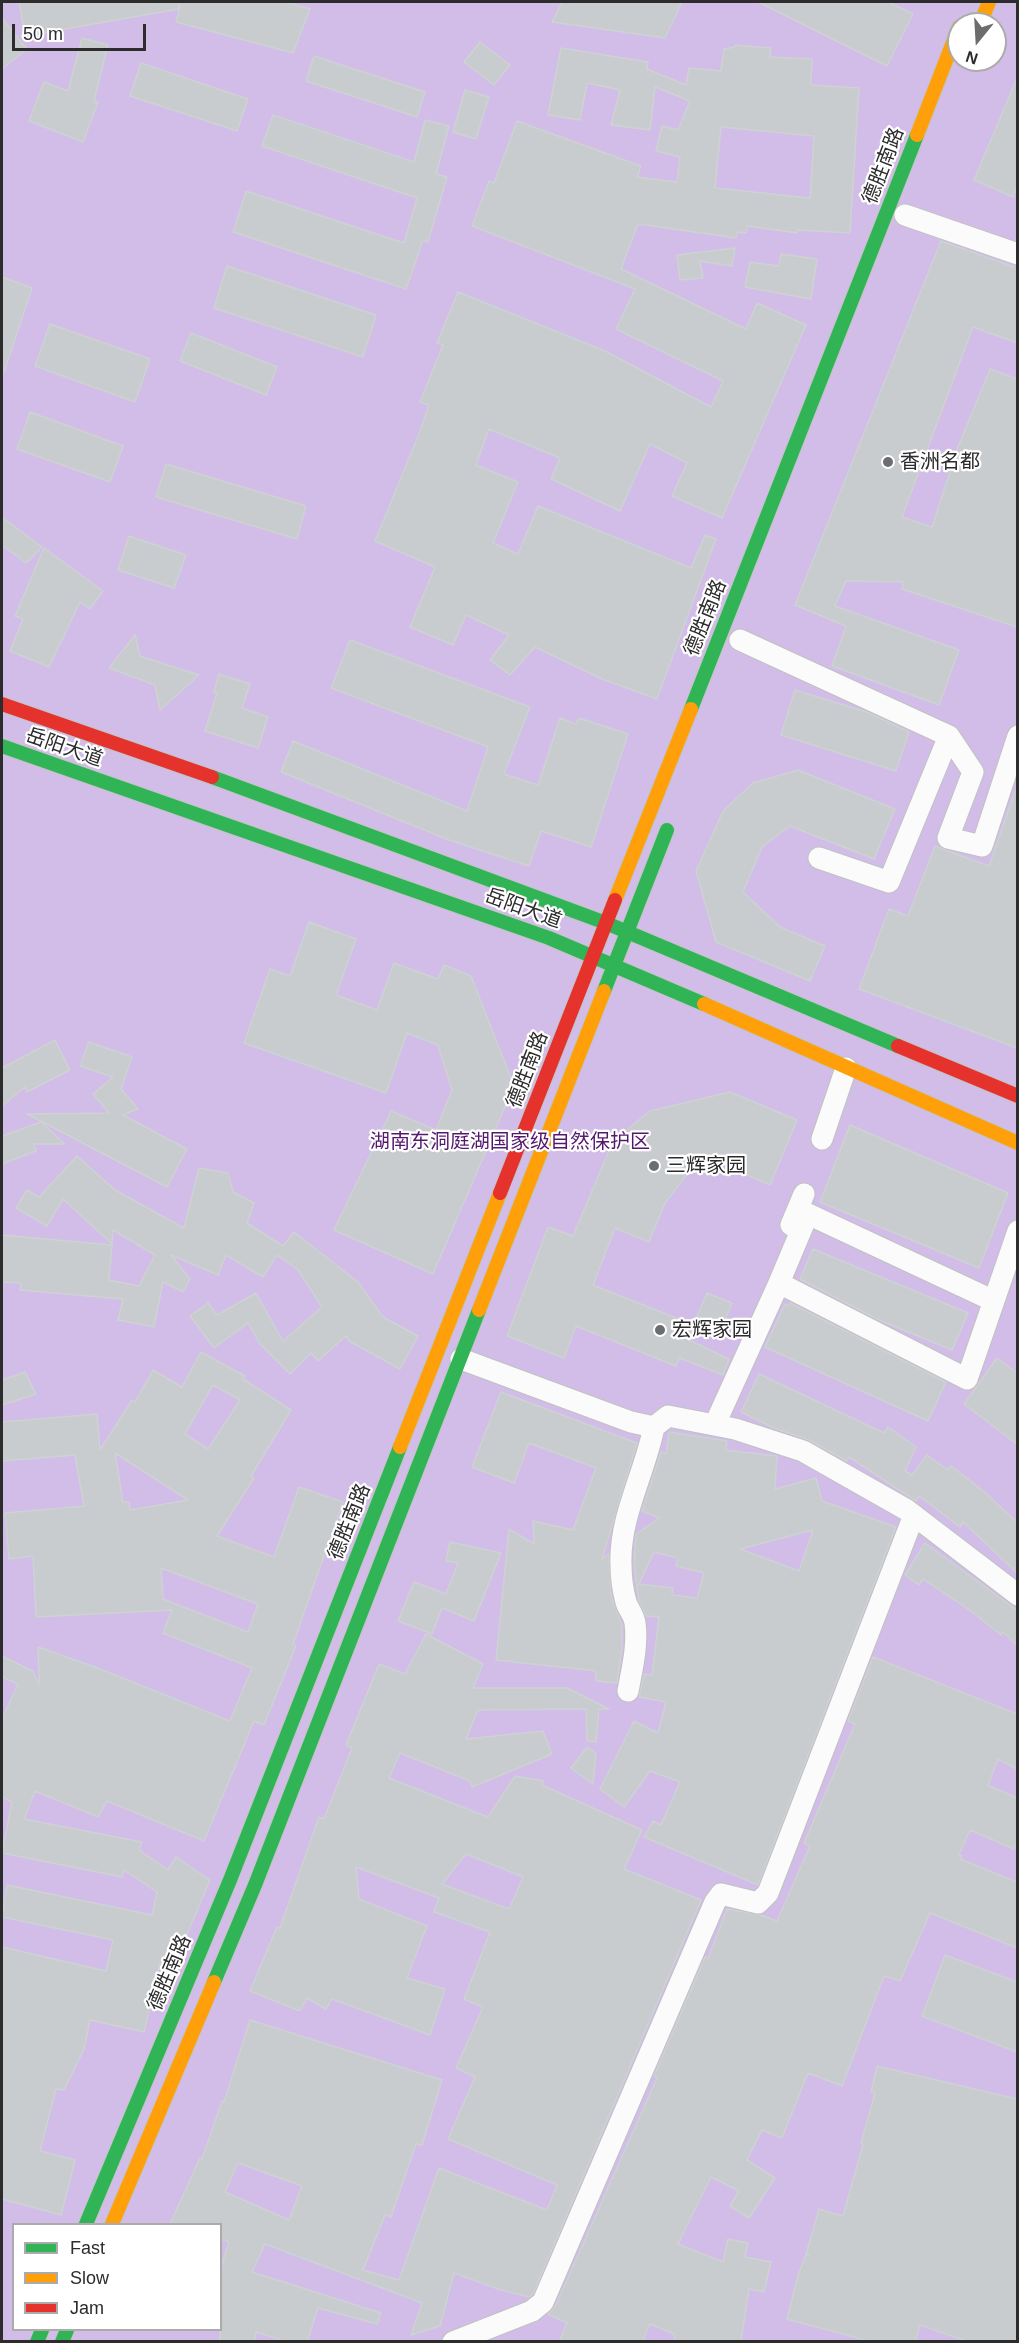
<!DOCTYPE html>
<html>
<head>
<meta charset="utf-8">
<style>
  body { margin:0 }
  #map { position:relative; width:1019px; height:2343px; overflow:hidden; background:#e2e6ea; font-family:Helvetica,sans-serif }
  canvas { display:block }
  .frame { position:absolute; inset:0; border:3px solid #2c2c2c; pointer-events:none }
  .legend { position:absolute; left:12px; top:2223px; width:210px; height:108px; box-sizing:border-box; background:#fff; border:2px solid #ababab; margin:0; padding:8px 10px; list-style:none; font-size:18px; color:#2c2c2c }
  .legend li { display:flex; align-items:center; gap:12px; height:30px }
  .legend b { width:30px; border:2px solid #ababab }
  .north { position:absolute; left:947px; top:12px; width:60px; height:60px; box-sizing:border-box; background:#fff; border:2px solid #ababab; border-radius:50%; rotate:198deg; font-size:16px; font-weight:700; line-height:24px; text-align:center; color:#2c2c2c }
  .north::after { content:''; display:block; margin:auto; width:21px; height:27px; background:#6c6d6e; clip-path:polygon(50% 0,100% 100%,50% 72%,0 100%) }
  .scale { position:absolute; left:12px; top:24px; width:134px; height:27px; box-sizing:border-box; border:3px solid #2c2c2c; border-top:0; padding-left:8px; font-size:18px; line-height:21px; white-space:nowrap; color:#2c2c2c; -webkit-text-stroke:4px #fff; paint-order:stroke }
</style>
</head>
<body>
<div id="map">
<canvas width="1019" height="2343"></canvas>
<div class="frame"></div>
<ul class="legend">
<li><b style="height:8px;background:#30b455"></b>Fast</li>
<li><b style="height:8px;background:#ff9f0a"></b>Slow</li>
<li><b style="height:8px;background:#e5322d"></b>Jam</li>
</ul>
<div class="north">N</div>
<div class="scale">50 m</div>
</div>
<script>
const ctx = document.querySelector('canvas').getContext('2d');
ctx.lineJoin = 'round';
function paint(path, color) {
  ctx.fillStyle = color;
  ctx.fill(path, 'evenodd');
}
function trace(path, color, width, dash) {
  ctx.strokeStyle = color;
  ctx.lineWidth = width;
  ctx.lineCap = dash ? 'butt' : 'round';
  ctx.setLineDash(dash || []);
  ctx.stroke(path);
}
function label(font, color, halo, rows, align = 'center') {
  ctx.font = font + ' Helvetica,"Noto Sans SC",sans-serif';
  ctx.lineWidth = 4.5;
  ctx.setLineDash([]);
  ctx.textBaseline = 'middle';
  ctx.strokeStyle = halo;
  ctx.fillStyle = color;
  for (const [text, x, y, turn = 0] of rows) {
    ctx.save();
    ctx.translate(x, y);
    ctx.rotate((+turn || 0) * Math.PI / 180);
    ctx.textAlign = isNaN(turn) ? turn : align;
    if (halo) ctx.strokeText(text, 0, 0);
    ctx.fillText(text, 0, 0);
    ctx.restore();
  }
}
paint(new Path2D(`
  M2,2H1017V2341H2ZM959,24H995V60H959ZM14,2224H220V2330H14Z`), '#d2bce8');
const building = new Path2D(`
  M19,2H178L179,9L25,36Z
  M181,2H285L310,9L293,53L176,22Z
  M562,2H682L665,38L552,22Z
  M758,2H888L913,14L887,66Z
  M2,18L27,49L2,69Z
  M82,38L108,45L94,101L98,102L83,142L29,121L44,82L68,91Z
  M480,42L510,65L494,85L464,62Z
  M735,45L771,48L770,57L812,59L811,85L859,88L850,233L797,230V233L747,226L746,233L737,232L736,238L638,224L621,269L746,329L757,303L806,325L722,518L672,496L687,463L650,444L620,511L551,479L560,458L489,429L476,465L518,482L493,543L518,554L538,506L691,568L705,535L716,539L657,699L602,679L535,647L510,675L490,660L509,635L466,615L453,645L410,627L435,567L375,541L419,434L429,405L420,402L443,345L437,343L458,292L605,351L711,407L723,381L616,329L635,289L472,226L489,181L494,183L517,121L641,166L637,177L677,182L680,157L656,151L662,126L678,130L690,101L655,87L650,130L611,125L620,90L587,83L580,120L548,115L561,48L648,62L647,69L686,85L689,68L721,71L724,49L735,47ZM721,127L814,136L810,198L715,188Z
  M314,56L425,92L417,117L306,81Z
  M141,63L248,99L237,131L130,96Z
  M1017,78V186L1013,197L974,180Z
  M465,90L489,97L476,139L453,132Z
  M273,115L414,162L425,120L449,126L436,174L447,177L428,242L423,240L406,289L233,232L246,191L404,243L417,198L262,146Z
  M941,241L1017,268V343L973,327L902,517L932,527L958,447L990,369L1017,379V627L902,589L904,582L846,581L835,606L959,650L939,705L832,666L846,626L795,605Z
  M735,248L732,266L700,261L703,278L680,280L677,255Z
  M781,254L817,259L811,299L745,287L750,262L779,266Z
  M227,266L376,315L363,357L214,308Z
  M2,277L32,288L4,372H2Z
  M50,324L150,359L135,402L35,366Z
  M191,333L277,367L266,395L180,361Z
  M30,412L123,446L110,482L17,449Z
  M166,464L306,506L297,539L156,497Z
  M2,517L42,547L26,563L2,545Z
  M129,536L186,555L174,588L118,570Z
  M44,548L103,591L90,609L80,602L49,667L10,651L23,619L15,616Z
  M135,635L140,656L199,675L160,710L155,685L109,668Z
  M350,640L530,707L504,774L538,785L560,718L576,724L579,718L628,734L591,847L541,831L529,866L449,840L281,772L293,741L467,811L488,747L331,688Z
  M219,674L250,684L242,708L268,717L258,748L205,731L217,693L214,692Z
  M795,690L867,712L909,732L896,771L781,735Z
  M798,770L895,809L874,859L790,826L762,847L743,892L780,927L825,946L810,981L716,942L696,871L723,811L753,783Z
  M1015,791H1017V1048L859,989L889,909L908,916L935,846L989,866Z
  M309,922L356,939L336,995L377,1010L394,963L438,979L444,965L471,976L514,1086L433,1274L334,1230L391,1111L436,1130L452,1090L438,1045L407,1033L386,1093L244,1043L270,969L290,976Z
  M55,1040L70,1070L27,1092L25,1087L2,1106V1068Z
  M89,1042L132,1057L121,1089L138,1109L123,1115L187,1149L167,1187L27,1114L109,1113L93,1094L113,1077L80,1066Z
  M730,1092L797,1120L770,1185L721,1164L692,1168L665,1203L649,1242L615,1228L593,1285L694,1325L687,1339L729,1359L723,1375L680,1358L676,1366L576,1326L564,1358L507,1336L548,1227L573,1236L613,1141L650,1111Z
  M41,1122L65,1144H34L36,1151L2,1164V1136Z
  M850,1125L1008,1193L979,1268L820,1202Z
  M77,1156L115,1190L184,1228L199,1168L228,1173L233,1192L254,1203L247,1223L283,1246L294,1232L358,1282L383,1317L418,1336L400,1369L349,1341L346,1336L318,1361L311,1353L290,1374L260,1344L248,1323L214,1348L190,1316L208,1303L217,1315L256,1293L283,1341L322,1307L298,1270L277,1255L263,1277L226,1255L218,1275L171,1255L190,1279L183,1292L163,1282L154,1327L118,1320L123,1299L20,1290L21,1283L2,1282V1235L112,1245L109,1280L139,1286L155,1255L113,1230L112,1244L63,1199L47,1226L16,1208L27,1190L39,1197Z
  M813,1249L968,1313L952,1350L879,1320L800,1279Z
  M707,1293L732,1303L722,1327L697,1316Z
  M790,1303L946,1382L928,1421L765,1347L785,1304L789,1306Z
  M201,1352L245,1376L243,1379L291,1410L251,1476L254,1478L217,1536L274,1557L299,1487L343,1502L293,1644L296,1646L264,1725L254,1721L204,1841L107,1801L98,1817L35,1791L24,1819L142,1842L139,1850L168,1870L176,1857L210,1880L173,1967L160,1963L144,2032L90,2020L84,2049L64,2090L56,2089L40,2151L75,2160L61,2215L2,2199V1947L106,1971L113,1940L2,1917L7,1885L152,1915L157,1892L124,1870L122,1877L2,1853L12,1802L2,1797V1719L18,1684L2,1677V1656L33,1671L39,1685L38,1647L95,1667L230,1721L252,1668L163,1633L172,1610L36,1617L33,1556L9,1559L5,1513L84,1506L75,1455L2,1461V1422L97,1414L100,1450L132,1400L135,1402L153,1370L182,1387ZM213,1385L240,1400L208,1449L185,1434ZM115,1453L188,1500L130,1510L129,1502H123ZM161,1568L258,1604L248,1632L163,1599Z
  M997,1358L1017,1373V1444L964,1404Z
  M25,1372L36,1394L2,1405V1380Z
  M759,1374L884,1433L888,1427L916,1447L905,1471L912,1475L927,1455L948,1470L951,1466L981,1489L1017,1522V1573L963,1522L960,1527L919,1496L916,1501L849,1457L847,1461L809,1440L774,1428L741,1412Z
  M501,1392L637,1443L602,1559L609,1554L611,1596L622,1625V1648L617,1683L596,1681V1671L496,1660L509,1529L534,1544L533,1521L573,1530L596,1468L529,1443L514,1483L472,1467Z
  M669,1432L727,1441L726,1450L777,1456L775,1489L816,1478L822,1501L896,1527L758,1885L644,1837L653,1821L661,1825L680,1782L650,1771L624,1807L600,1789L634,1721L658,1733L666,1702L639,1697L644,1674L652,1675L659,1617L646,1616L639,1601L634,1565L636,1534L659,1518L642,1511L661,1452L666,1454ZM813,1530L799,1571L740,1549ZM654,1552L678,1558L676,1566L704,1573L697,1598L672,1595L673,1588L639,1584Z
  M450,1542L501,1553L474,1621L442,1608L432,1634L398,1621L414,1582L446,1594L458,1563L446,1561Z
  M925,1543L1017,1610V1645L1003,1632L1001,1635L971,1611L923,1579L919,1585L905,1575Z
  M426,1634L483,1664L473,1688H567L609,1709H599L596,1742L587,1741L586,1709L478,1710L466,1739L543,1731L552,1754L472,1787L470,1781L400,1753L389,1778L488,1817L515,1776L544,1781L542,1785L642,1830L624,1869L701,1900L533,2294L529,2297L501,2290L454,2273L440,2326L411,2335L422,2303L265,2244L252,2272L381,2313L377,2324L318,2308L307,2342H287L256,2332L255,2342H220V2270L229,2242L220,2239V2224H170L200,2158L202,2159L222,2101L224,2102L250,2020L442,2080L422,2145L416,2144L391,2217L385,2215L363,2270L399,2280L439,2168L547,2210L557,2185L448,2139L475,2077L456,2068L483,2007L464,1999L490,1932L434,1912L439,1898L356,1867L359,1899L427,1926L407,1978L445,1989L430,2035L332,1999L326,2009L307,1998L300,2011L250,1991L277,1927L280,1928L319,1817L324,1819L352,1748L346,1745L379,1664L405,1674ZM466,1854L523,1877L509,1909L442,1884ZM238,2163L302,2186L289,2220L225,2192Z
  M873,1657L1017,1714V1769L998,1759L988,1785L1017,1798V1841L1014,1849L970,1830L959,1855L962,1856L960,1859L1017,1882V1948L930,1913L900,1981L884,1976L842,2086L808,2073L782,2138L762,2130L747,2160L775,2178L749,2218L730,2206L739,2191L711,2177L678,2244L723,2262L728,2239L748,2243L745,2257L771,2262L764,2292L749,2289L741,2342H675L674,2334L650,2324L642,2342H559L567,2323L548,2314L555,2307L657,2078L654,2076L705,1957L708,1959L727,1909L761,1915L777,1921L810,1846L804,1843L855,1724L848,1721Z
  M587,1747L596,1753L593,1784L571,1768Z
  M945,1955L1017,1982V2052L922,2016Z
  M877,2066L1017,2099V2342H969L920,2325L915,2342H872L787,2319L798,2275L806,2255H809L806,2254L819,2209L843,2216L863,2144L861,2143L875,2093L871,2092Z`);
paint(building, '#c9cccf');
trace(building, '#ced2d5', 1.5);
const street = new Path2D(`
  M905,215L1018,254
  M740,640L949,736L889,882L819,858
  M949,736L973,772L948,838L982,846L1018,736
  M822,1139L846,1068
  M791,1225L804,1194
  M779,1283L808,1214L994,1301
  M461,1359L631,1422L654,1427L668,1416L735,1429L803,1451L907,1510L1018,1595
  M715,1424L779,1283L967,1379L1018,1231
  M628,1691C632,1669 638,1646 635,1623C634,1615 628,1609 626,1602C623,1591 621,1576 621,1565C619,1517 645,1473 654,1427
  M453,2342L532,2311L543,2302L715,1902L721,1894L758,1903L768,1893L914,1515`);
const fast = new Path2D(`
  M691,709L917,135
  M2,746L549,938L704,1004
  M212,777L606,923L898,1046
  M604,991L667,830
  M214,1982L255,1885L479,1310
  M86,2224L230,1880L400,1447
  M37,2342L42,2330
  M62,2342L67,2330`);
const slow = new Path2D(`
  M980,24L989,2
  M917,135L959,27
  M615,900L691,709
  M704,1004L1018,1143
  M479,1310L604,991
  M400,1447L500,1193
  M112,2224L214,1982`);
const jam = new Path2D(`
  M2,704L212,777
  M898,1046L1018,1096
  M500,1193L615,900`);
trace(street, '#c1c2c2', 23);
trace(fast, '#c2c4c6', 16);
trace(slow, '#c2c4c6', 16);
trace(jam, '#c2c4c6', 16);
trace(street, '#fbfbfc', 21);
trace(fast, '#30b455', 14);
trace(slow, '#ff9f0a', 14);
trace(jam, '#e5322d', 14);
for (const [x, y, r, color] of [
  [888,462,6,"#6c6d6e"],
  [654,1166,6,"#6c6d6e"],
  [660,1330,6,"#6c6d6e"]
]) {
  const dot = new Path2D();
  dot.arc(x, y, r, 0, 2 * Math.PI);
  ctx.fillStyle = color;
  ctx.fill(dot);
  trace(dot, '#fff', 2);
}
label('20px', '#2c2c2c', '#fff', [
  ["德胜南路",884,166,-69],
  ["德胜南路",706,618,-68],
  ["岳阳大道",64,748,19],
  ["岳阳大道",523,909,20],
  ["德胜南路",528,1070,-69],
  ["德胜南路",350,1522,-68],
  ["德胜南路",170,1973,-67]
]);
label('20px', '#2c2c2c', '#fff', [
  ["香洲名都",900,462],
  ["三辉家园",666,1166],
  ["宏辉家园",672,1330]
], 'left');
label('20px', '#54186e', '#fff', [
  ["湖南东洞庭湖国家级自然保护区",510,1142]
]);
</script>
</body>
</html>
